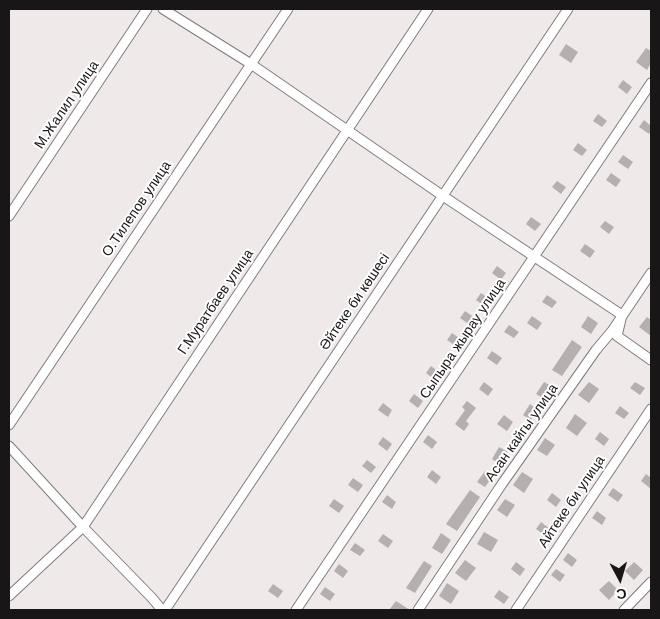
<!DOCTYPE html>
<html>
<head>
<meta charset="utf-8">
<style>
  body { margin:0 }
  #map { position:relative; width:660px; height:619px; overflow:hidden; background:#efe9e9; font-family:Helvetica,sans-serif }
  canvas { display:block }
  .frame { position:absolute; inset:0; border:10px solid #181616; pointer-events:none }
  .north { position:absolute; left:595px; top:554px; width:50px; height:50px; -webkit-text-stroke:4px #fff; paint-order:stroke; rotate:174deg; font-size:14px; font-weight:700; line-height:20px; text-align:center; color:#181616 }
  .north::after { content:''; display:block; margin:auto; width:18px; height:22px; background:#181616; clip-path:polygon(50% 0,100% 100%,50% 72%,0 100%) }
</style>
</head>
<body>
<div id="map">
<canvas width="660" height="619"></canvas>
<div class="frame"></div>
<div class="north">С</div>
</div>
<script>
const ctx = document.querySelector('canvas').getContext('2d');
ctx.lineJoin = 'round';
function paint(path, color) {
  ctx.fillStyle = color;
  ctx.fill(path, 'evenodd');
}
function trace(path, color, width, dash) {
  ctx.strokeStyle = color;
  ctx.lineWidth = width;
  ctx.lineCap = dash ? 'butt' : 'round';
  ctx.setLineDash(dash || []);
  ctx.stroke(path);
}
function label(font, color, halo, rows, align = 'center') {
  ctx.font = font + ' Helvetica,sans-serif';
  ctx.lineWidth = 4;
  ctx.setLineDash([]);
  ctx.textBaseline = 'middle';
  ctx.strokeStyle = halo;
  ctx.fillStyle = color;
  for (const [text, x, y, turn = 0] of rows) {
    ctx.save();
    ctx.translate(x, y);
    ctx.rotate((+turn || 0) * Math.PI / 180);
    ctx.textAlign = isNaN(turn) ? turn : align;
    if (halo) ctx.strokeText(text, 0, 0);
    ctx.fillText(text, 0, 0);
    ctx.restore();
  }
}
paint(new Path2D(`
  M566,44L578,52L571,63L559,55Z
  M646,48L651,51V63L647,70L636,62Z
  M623,80L632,87L627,94L618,87Z
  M598,114L607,121L602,127L593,121Z
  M644,120L651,126V130L649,134L639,127Z
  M578,143L587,150L582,156L573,150Z
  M623,155L633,162L628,169L618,162Z
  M611,173L621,180L616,187L606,180Z
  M557,181L566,187L561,194L552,187Z
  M531,217L541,224L535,231L526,224Z
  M605,221L614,227L609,234L600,227Z
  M585,244L595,251L590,258L580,251Z
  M497,266L506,273L501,280L492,273Z
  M481,293L491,300L486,307L476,300Z
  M547,295L557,302L552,308L542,302Z
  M465,311L475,318L470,325L460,318Z
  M532,316L542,323L537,330L527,323Z
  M588,316L598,323L591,334L581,327Z
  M647,317L651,320V336L639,327Z
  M509,325L519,332L514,338L504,332Z
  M452,333L462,340L457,347L447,340Z
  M572,340L582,347L562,376L552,370Z
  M492,351L502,358L497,365L487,358Z
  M431,366L440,373L435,380L426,373Z
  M484,382L493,389L488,396L479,389Z
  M544,382L553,387L544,399L536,394Z
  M589,382L599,389L589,403L578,395Z
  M635,382L645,388L640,395L630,388Z
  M414,394L423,401L418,408L409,401Z
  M467,401L476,408L466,421L469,424L464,431L455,424L465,410L462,407Z
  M383,403L392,410L388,417L378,410Z
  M530,404L538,410L531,420L523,415Z
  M620,406L629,413L624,419L615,413Z
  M575,414L587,423L577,436L566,428Z
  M504,415L513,422L507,431L497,424Z
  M600,432L609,439L604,446L595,439Z
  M428,435L437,442L432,449L423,442Z
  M383,437L392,444L387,451L378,444Z
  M545,438L555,445L547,456L537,450Z
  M499,447L508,452L500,465L492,459Z
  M367,460L376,467L371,473L362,466Z
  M432,470L441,477L436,484L427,477Z
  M485,471L493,476L485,487L477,482Z
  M522,472L533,479L524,493L513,485Z
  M646,474L651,478V489L641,481Z
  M353,478L363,485L358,492L348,485Z
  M613,488L623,495L618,502L608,495Z
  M470,490L480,497L457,531L446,524Z
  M552,493L561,500L556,507L547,500Z
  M387,495L396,502L392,509L382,502Z
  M334,499L344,506L339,513L329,506Z
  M505,499L515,505L507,517L497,510Z
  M597,511L606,518L602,525L592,518Z
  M541,522L550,529L546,536L536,529Z
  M484,532L498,540L491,552L477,544Z
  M441,533L451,540L442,554L432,548Z
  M383,534L393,541L388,548L378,541Z
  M355,543L365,550L360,556L350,550Z
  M568,553L577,560L572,567L563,560Z
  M465,560L476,568L466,581L455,573Z
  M424,561L432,566L415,593L406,588Z
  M516,562L525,569L520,576L511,569Z
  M634,562L643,570L634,580L625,571Z
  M339,564L348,571L343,578L334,571Z
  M556,569L565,575L560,582L551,575Z
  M609,581L618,590L609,600L599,590Z
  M447,583L459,591L451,604L439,596Z
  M273,584L283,591L278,598L268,591Z
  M325,587L335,594L330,601L320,594Z
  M499,590L509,597L504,604L494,597Z
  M396,601L410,610H389Z`), '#b5afaf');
const minor = new Path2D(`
  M163,9L251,64L443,196L622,315L617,336L651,360
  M9,216L147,9
  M9,425L288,9
  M9,446L83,527L152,598L162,610
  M9,596L83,527L428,9
  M165,610L568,9
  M296,610L651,83
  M418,610L502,484L596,350L612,331L651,273
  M516,610L651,409
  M624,610L651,582`);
trace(minor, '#807b7b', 11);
trace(minor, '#fff', 9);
label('14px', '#181616', '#fff', [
  ["М.Жалил улица",67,105,-56],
  ["О.Тилепов улица",137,209,-56],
  ["Г.Муратбаев улица",216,302,-56],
  ["Әйтеке би көшесі",355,302,-56],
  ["Сыпыра жырау улица",463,339,-56],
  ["Асан кайгы улица",522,433,-55],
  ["Айтеке би улица",572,502,-56]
]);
</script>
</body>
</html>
